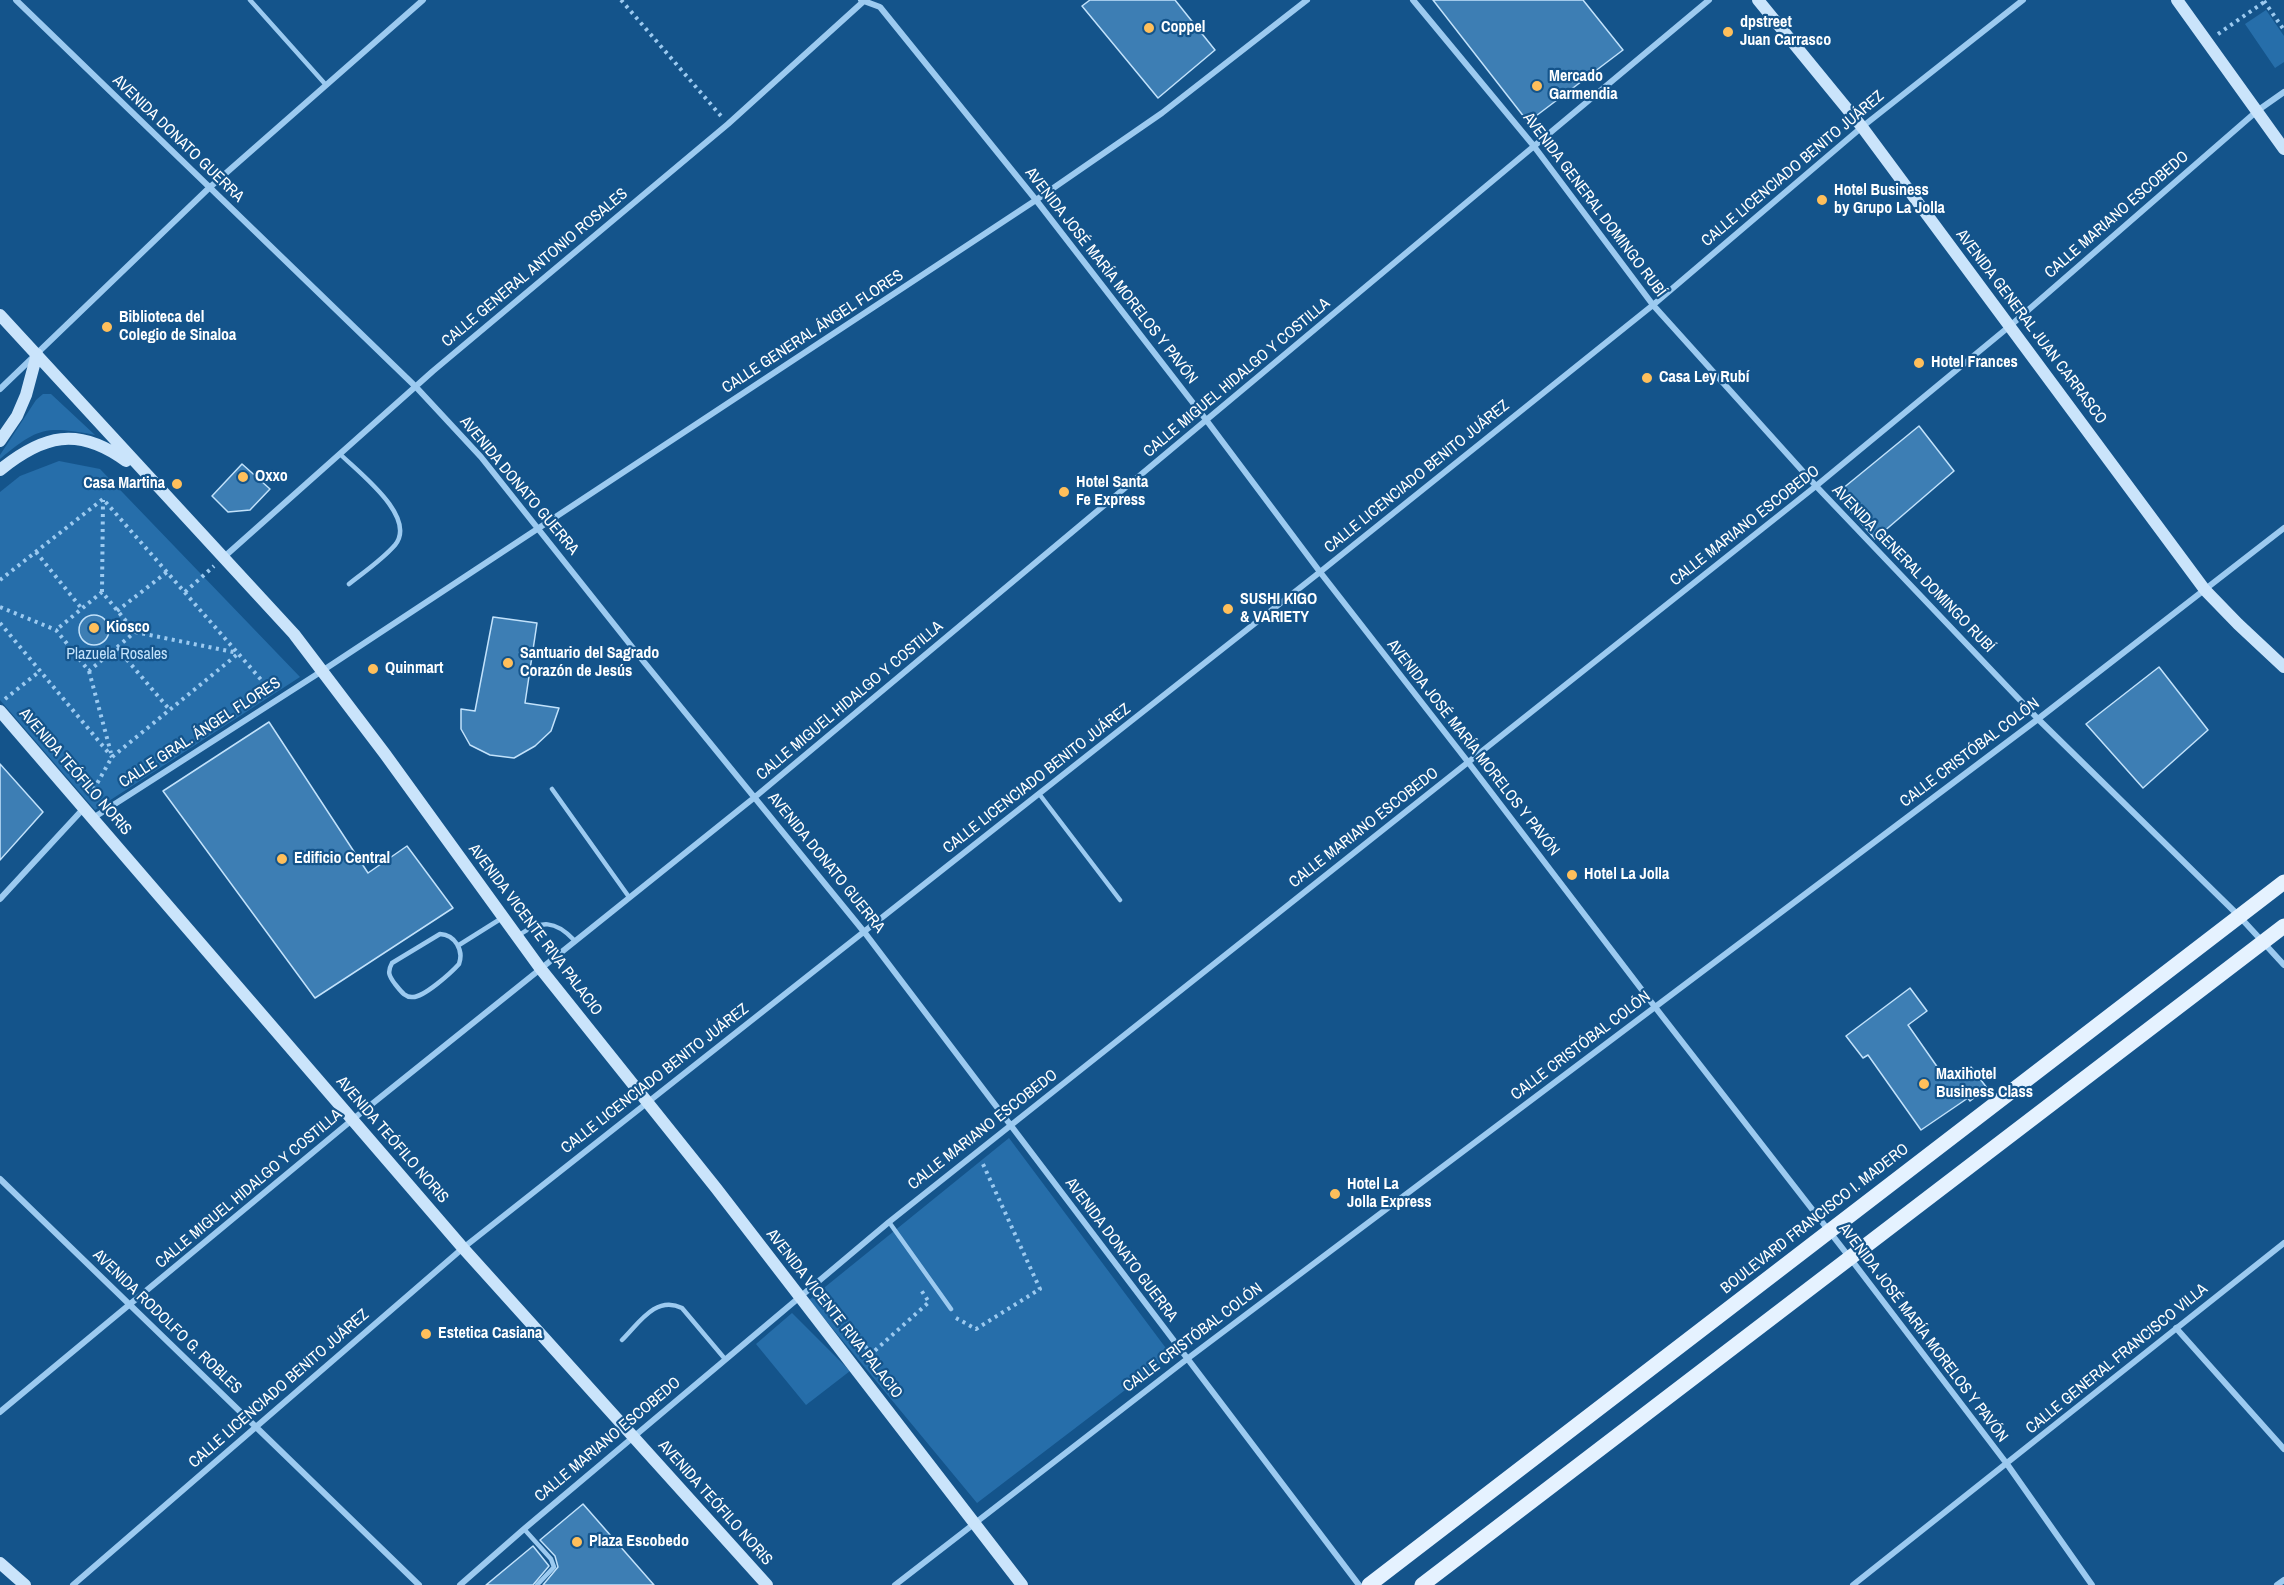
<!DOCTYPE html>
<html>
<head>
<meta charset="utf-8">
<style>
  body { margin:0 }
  canvas { display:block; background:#14548b }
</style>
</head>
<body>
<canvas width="2284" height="1585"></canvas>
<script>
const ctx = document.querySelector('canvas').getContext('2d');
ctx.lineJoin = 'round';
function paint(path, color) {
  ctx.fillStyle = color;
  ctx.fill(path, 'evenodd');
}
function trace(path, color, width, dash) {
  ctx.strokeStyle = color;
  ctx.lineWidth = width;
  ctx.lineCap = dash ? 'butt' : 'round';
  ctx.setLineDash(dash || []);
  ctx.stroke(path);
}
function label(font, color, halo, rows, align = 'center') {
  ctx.font = font + ' "Archivo Narrow",sans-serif';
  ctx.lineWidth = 4.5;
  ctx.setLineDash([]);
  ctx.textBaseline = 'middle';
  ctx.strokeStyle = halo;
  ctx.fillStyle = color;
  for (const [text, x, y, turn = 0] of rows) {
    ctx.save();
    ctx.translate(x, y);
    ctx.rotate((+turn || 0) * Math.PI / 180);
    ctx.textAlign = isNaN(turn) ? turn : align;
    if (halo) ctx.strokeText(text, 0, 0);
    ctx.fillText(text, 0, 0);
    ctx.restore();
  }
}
paint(new Path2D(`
  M2266,10L2284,36V62L2275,68L2245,24Z
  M43,394H51L95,435C45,426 39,427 0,459V455L36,400Z
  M59,461L100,469L300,677L95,810L0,700V492L20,476Z
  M1009,1138L1171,1355L977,1503L809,1300Z
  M792,1313L850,1371L806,1405L756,1344Z`), '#266eaa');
const building = new Path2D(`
  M1090,0H1175L1215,50L1158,98L1082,6Z
  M1433,0H1583L1623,50L1528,122Z
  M1919,426L1954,471L1875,539L1836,494Z
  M242,464L270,489L250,510L228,512L212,496Z
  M79 630a15 15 0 1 1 30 0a15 15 0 1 1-30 0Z
  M493,617L537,623L525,703L559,708L551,731L535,746L514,758L490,755L470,745L461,729V709L475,711Z
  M2159,667L2208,730L2143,788L2086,724Z
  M269,722L368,873L407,846L453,908L315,998L163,791Z
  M0,764L43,812L0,860Z
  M1910,988L1927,1011L1908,1025L1945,1078L1952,1072L1956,1078L1971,1067L1987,1088L1970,1101L1968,1098L1921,1130L1868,1055L1863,1058L1846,1036Z
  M583,1504L654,1585H543L558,1567L555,1556L540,1540Z
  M533,1546L549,1566L533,1585H486Z`);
paint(building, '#3d7eb4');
trace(building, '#c2e2fb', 1.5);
trace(new Path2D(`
  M621,0L721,116
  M2264,1L2284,30
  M2218,34L2267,0
  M36,552L82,609
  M0,580L103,499L271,691
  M102,592L103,500
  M185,592L214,566
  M0,607L56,630L89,671L135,632L102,592L56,630
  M117,611L167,572
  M0,623L112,757
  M135,632L238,653
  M117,648L169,709
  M89,671L111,753
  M5,699L40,671
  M90,796L112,757L239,653
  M825,1292L871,1354L929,1302L921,1290
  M956,1318L976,1329L1040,1289L982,1162`), '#9ccaf0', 4, [3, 4.5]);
trace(new Path2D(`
  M250,0L326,85
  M340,454C358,472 418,517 395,545C382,560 364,572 349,584
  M552,789L629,897
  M1040,795L1120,900
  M440,934C455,935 464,950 459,964C451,973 424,997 413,997C405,998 400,990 395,984C389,976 387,972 392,963Z
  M519,935C541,920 555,920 574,940
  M459,945L502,918
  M889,1222L951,1309
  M622,1340C639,1323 656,1295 682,1308L725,1359
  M524,1529L551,1559L554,1567L537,1585`), '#9ccaf0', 4.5);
trace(new Path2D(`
  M16,0L416,387L481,457L644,662L865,933L1359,1585
  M861,0L880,7L1036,200L1207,421L1320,572L1468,762L1655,1007L1850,1258L2007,1464L2092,1585
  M1413,0L1533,145L1653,305L1816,486L2038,719L2239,916L2284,965
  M0,389L209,188L423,0
  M224,557L433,371L728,124L865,0
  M93,818L322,671L1036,200L1162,113L1307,0
  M0,899L84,808
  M0,1179L419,1585
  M2176,1328L2284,1449
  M0,1412L352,1120L755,797L1709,0
  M73,1585L463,1248L1320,572L1653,305L1862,127L2023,0
  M460,1585L524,1529L889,1222L1816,486L2011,325L2257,111L2284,92
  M895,1585L1187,1359L2038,719L2284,528
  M1853,1585L2284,1243
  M2277,1585L2284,1580`), '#9ccaf0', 6);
trace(new Path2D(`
  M1758,0L1862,127L2205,590L2238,624L2284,667
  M2177,0L2284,149
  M0,315L294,634L385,754L540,968L716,1188L1022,1585
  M0,441L17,416L26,395L37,354
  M0,470C43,435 78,426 126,461
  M0,711L463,1248L767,1585
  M0,1563L25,1585`), '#cae4fb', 12);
trace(new Path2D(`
  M1369,1585L2284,882
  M1422,1585L2284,926`), '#e5f2ff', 15);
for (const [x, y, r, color] of [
  [1149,28,6,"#ffbf5b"],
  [1728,32,6,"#ffbf5b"],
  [1537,86,6,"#ffbf5b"],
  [1822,200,6,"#ffbf5b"],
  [107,327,6,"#ffbf5b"],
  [1919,363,6,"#ffbf5b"],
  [1647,378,6,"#ffbf5b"],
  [243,477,6,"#ffbf5b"],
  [177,484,6,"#ffbf5b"],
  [1064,492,6,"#ffbf5b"],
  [1228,609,6,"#ffbf5b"],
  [94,628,6,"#ffbf5b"],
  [508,663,6,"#ffbf5b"],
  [373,669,6,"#ffbf5b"],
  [282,859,6,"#ffbf5b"],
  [1572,875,6,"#ffbf5b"],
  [1924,1084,6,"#ffbf5b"],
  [1335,1194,6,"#ffbf5b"],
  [426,1334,6,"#ffbf5b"],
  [577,1542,6,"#ffbf5b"]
]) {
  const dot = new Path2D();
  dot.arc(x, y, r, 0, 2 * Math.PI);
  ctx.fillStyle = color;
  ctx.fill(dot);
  trace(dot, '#14548b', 2);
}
label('bold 16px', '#fff', '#14548b', [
  ["dpstreet",1740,23],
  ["Juan Carrasco",1740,41],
  ["Coppel",1161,28],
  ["Mercado",1549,77],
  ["Garmendia",1549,95],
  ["Hotel Business",1834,191],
  ["by Grupo La Jolla",1834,209],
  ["Biblioteca del",119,318],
  ["Colegio de Sinaloa",119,336],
  ["Hotel Frances",1931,363],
  ["Casa Ley Rubí",1659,378],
  ["Oxxo",255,477],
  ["Hotel Santa",1076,483],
  ["Fe Express",1076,501],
  ["Casa Martina",165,484,"right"],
  ["SUSHI KIGO",1240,600],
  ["& VARIETY",1240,618],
  ["Kiosco",106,628],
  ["Santuario del Sagrado",520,654],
  ["Corazón de Jesús",520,672],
  ["Quinmart",385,669],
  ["Edificio Central",294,859],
  ["Hotel La Jolla",1584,875],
  ["Maxihotel",1936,1075],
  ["Business Class",1936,1093],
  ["Hotel La",1347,1185],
  ["Jolla Express",1347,1203],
  ["Estetica Casiana",438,1334],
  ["Plaza Escobedo",589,1542]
], 'left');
label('16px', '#fff', '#14548b', [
  ["AVENIDA DONATO GUERRA",178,139,44],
  ["CALLE LICENCIADO BENITO JUÁREZ",1793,169,-40],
  ["AVENIDA GENERAL DOMINGO RUBÍ",1594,205,53],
  ["CALLE MARIANO ESCOBEDO",2117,215,-41],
  ["CALLE GENERAL ANTONIO ROSALES",535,268,-40],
  ["AVENIDA JOSÉ MARÍA MORELOS Y PAVÓN",1111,276,52],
  ["AVENIDA GENERAL JUAN CARRASCO",2031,327,53],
  ["CALLE GENERAL ÁNGEL FLORES",813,332,-33],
  ["CALLE MIGUEL HIDALGO Y COSTILLA",1237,378,-40],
  ["CALLE LICENCIADO BENITO JUÁREZ",1417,477,-39],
  ["AVENIDA DONATO GUERRA",519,486,50],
  ["CALLE MARIANO ESCOBEDO",1745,526,-38],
  ["AVENIDA GENERAL DOMINGO RUBÍ",1913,569,46],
  ["CALLE MIGUEL HIDALGO Y COSTILLA",850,701,-40],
  ["CALLE GRAL. ÁNGEL FLORES",200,733,-33],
  ["AVENIDA JOSÉ MARÍA MORELOS Y PAVÓN",1473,748,52],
  ["CALLE CRISTÓBAL COLÓN",1970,753,-37],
  ["AVENIDA TEÓFILO NORIS",75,772,49],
  ["CALLE LICENCIADO BENITO JUÁREZ",1037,779,-38],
  ["CALLE MARIANO ESCOBEDO",1364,828,-38],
  ["AVENIDA DONATO GUERRA",826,863,51],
  ["AVENIDA VICENTE RIVA PALACIO",535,930,53],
  ["CALLE CRISTÓBAL COLÓN",1581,1046,-37],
  ["CALLE LICENCIADO BENITO JUÁREZ",655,1079,-38],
  ["CALLE MARIANO ESCOBEDO",983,1130,-38],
  ["AVENIDA TEÓFILO NORIS",392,1140,49],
  ["CALLE MIGUEL HIDALGO Y COSTILLA",249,1189,-40],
  ["BOULEVARD FRANCISCO I. MADERO",1815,1219,-38],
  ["AVENIDA DONATO GUERRA",1121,1250,53],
  ["AVENIDA VICENTE RIVA PALACIO",834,1314,52],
  ["AVENIDA RODOLFO G. ROBLES",167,1322,44],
  ["AVENIDA JOSÉ MARÍA MORELOS Y PAVÓN",1923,1333,53],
  ["CALLE CRISTÓBAL COLÓN",1193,1338,-37],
  ["CALLE GENERAL FRANCISCO VILLA",2117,1359,-39],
  ["CALLE LICENCIADO BENITO JUÁREZ",279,1389,-41],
  ["CALLE MARIANO ESCOBEDO",608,1440,-40],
  ["AVENIDA TEÓFILO NORIS",715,1503,48]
]);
label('16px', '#c2e2fb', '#14548b', [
  ["Plazuela Rosales",117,655]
]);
</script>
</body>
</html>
